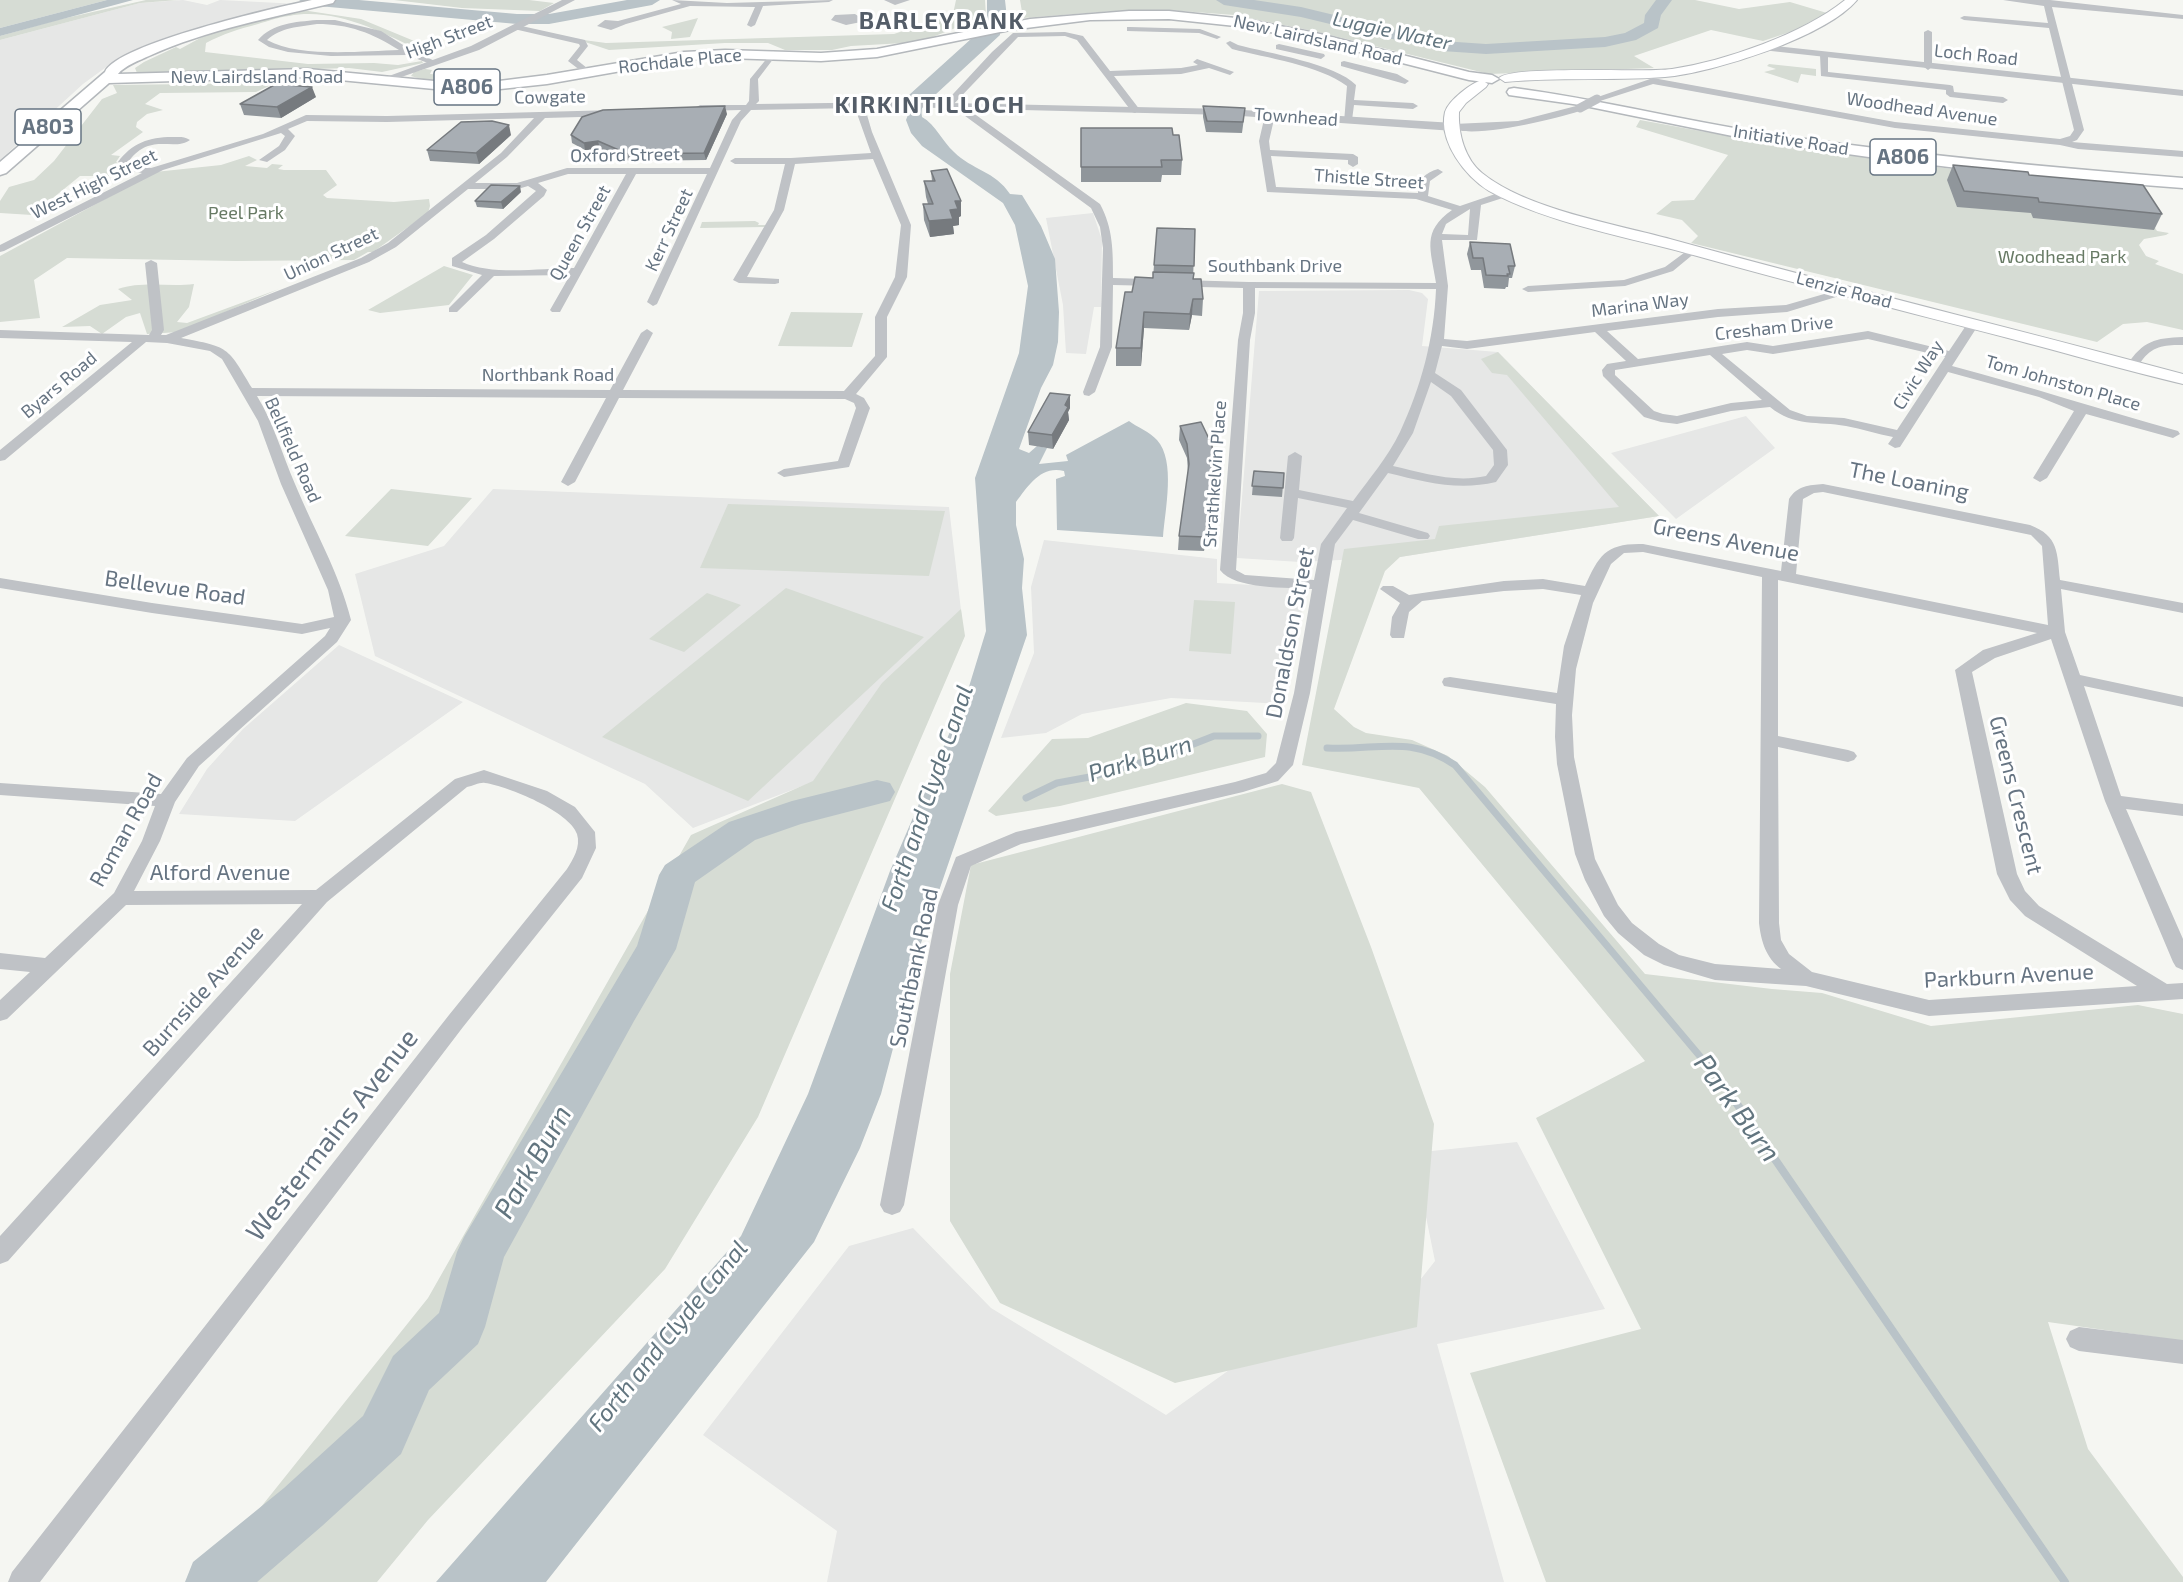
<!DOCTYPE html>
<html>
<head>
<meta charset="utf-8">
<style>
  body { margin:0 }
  canvas { display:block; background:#f5f6f2 }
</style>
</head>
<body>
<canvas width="2183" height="1582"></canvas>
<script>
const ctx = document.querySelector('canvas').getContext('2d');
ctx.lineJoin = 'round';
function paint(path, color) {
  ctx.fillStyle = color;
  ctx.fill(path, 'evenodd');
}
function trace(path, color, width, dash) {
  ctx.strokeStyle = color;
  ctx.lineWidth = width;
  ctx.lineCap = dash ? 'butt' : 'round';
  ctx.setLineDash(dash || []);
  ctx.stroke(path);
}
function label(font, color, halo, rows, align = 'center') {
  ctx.font = font + ' "Exo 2",sans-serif';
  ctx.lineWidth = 6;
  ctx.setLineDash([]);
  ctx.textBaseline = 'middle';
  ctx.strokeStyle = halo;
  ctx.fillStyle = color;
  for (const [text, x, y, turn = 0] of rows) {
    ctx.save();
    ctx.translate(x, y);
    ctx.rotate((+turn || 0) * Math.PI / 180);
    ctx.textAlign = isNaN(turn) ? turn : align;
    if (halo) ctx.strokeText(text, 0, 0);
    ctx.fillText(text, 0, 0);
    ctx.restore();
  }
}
paint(new Path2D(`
  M183,0L207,5L220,0L299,4L185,32L136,50L109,65L83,84L0,160V40L140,3Z
  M1093,213L1102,240L1101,307H1094L1086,354L1066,353L1063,305L1046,218Z
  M1409,290L1422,293L1428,299L1422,346L1498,352L1659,516L1400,557L1300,562L1237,558L1259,291Z
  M1746,416L1775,448L1676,519L1611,453Z
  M493,489L949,507L962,619L909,745L693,828L645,784L375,656L355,574L444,546Z
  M1044,540L1217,559V583L1306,588L1284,704L1171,698L1082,714L1046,733L1001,738L1034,653L1031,587Z
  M339,645L463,702L295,821L179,814L207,769L243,729Z
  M1517,1142L1605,1309L1437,1344L1504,1582H827L837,1531L703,1435L849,1246L913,1228L991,1308L1166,1415L1253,1353L1377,1335L1435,1261L1413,1153Z`), '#e6e7e6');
paint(new Path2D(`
  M0,0H107L0,28Z
  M146,0H178L140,3L0,40V36L57,20Z
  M394,0H529L554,3L540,11L462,8Z
  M956,0H985L986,16L930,38L904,43L851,46L832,50H785L768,43H725L609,50L576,39L606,43L894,34L953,14Z
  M1020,0H1695L1739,9L1790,2L1827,13L1793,31L1763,41L1711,30L1634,56L1654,68L1489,74L1318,32L1234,15L1168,10L1113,11L1023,18Z
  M302,10L361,19L419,43L421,51C381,32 335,7 289,16C279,17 268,21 258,24C239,29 223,34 206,43L205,52L308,64L374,63L398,65L422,61L423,63L382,72L349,68L151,74L137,73L135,68L144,62L176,47L180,49L215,30Z
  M698,18L690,37L671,39L672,32L662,27Z
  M1769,64L1816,69V76L1801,74L1798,83L1764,72L1776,69L1767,66Z
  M425,69L432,70L430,74L488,79L501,78L498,81C471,80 437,85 411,76L414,72Z
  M276,83L256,92L160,93L145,104L163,110L147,114L137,122L136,127L143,132L111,155L120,156L116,162L127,168L121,176H80L32,215L0,213V201L9,187L34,180L54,161L102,99L117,93L113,85Z
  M1640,120C1804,151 1969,171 2134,193L2157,231L2169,233L2166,235L2144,239L2139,245L2146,256L2159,261L2155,264L2183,274V330L2147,322L2123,324L2097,342L1691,243L1698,236L1682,220L1656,214L1672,201L1694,200L1728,155L1636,127Z
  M249,156L257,160L245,166L267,168L272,164L283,165L278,169L284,170H326L337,185L323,195L327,198L394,202L429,199L430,206L428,213L373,252H368L354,260L236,261L67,258L34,280L40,318L0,322V256L155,172L221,165Z
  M755,221L759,223L758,225H765V227L700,228L702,222Z
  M444,266L473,275L449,305L380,313L368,310Z
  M194,284L189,307L177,322L187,323L279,289L179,332L147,334L140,313L126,317L102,334L90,326L62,327L100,305L132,300L118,289C141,281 170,287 194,284Z
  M791,312L863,313L852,347L778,346Z
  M1498,352L1659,516L1400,557L1385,571L1334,709L1354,727L1366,733L1412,740L1448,756L1485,787L1645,974L1772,989L1822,993L1931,1026L2138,1005L2183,1014V1341L2048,1322L2088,1449L2183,1577V1582H1546L1470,1373L1641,1329L1536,1118L1645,1061L1419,788L1302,765L1344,549L1435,539L1439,526L1619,507L1507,375L1492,373L1481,359Z
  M391,489L472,498L428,546L345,536Z
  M728,504L945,511L929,576L700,568Z
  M786,588L924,637L748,801L602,737Z
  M707,593L741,605L684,652L649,639Z
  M1194,600L1235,602L1231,654L1189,651Z
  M961,609L965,636L758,1117L665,1269L428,1520L377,1582H201L428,1298L691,835L813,781L882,683Z
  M1186,703L1247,711L1267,734L1265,757L1060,806L996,816L988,811L1052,739L1088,738Z
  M1282,784L1311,792L1371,947L1434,1124L1417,1327L1175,1383L1000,1303L950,1221V974L971,865Z`), '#d6dcd4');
paint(new Path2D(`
  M107,0H133L0,36V28Z
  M987,0H1005L1007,18L1000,25V35L935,95C925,100 920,106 922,117C936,125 942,141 954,152C972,170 995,171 1010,194L1022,195L1041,226L1055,259L1059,312L1058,342L1053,365L1041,388L1019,449L1029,453L1037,446L1047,448L1039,464L1068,461L1066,455L1129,421C1137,427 1150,432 1157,440C1176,461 1165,510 1163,537L1057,530L1056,479L1065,476L1064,471C1041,465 1028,486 1016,502V525L1024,559L1022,588L1027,635L920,946L881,1094L860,1148L814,1242L546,1582H436L741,1236L808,1094L890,871L968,690L986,631L975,478L1019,353L1028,286L1015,225L1003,203L922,146L911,133L906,120L914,99L909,95L982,29V25L987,21Z`), '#b9c3c8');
trace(new Path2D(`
  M1327,748C1377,751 1409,734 1455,765L1725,1086
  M1026,798L1057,783L1095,776L1163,756L1214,736H1258`), '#b9c3c8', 7);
trace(new Path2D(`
  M1724,1085L2065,1582`), '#b9c3c8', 8);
paint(new Path2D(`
  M299,0H359L517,14H549L627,0H660L652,5L549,24H517L307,5Z
  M1216,0H1254L1301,7L1442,41L1486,44L1605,37L1625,33L1644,23L1645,15L1656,0H1672L1661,15L1658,28L1636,40L1605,47L1486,54L1442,51L1301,17L1224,5Z
  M877,780L890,783L895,792L890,801L801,824L755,840L695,882L676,949L634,1021L504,1257L485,1327L478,1344L429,1390L401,1454L322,1526L257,1582H185L193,1562L284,1488L363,1416L393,1356L439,1313L457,1252L464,1237L637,946L659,875L665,865L729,822L792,801Z`), '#b9c3c8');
const secondary = new Path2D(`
  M1845,0H1857C1826,37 1713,73 1665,77C1612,81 1558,77 1505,82L1499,78C1512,65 1643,73 1672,69C1725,61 1803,34 1845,0Z
  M1482,80L1488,84L1486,87L1466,103L1459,112C1458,134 1465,159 1482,173C1526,209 1615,224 1670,239C1840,286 2012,328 2183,374V384C2124,370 2066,353 2008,338C1904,311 1800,285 1697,256C1633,238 1546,223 1489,191C1466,177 1438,142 1445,112C1449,100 1471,83 1482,80Z`);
const primary = new Path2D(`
  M312,0H335L333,3C271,18 209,29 149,56C140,60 124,66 118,74L308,69L445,82H491L547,75L684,52L725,50L821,53L877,49L1030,19L1129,11H1169L1245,19L1320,34L1469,72L1492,75L1499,79L1492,83L1469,80L1320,42L1245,27L1169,19L1090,20L1010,30L877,57L821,61L725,58L684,60L547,84L491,90H445L308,77L109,83L6,173L0,175V162L105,72C116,44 278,7 312,0Z
  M1514,88C1598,99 1680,120 1764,133C1903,154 2043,167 2183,178V188L2014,175L1876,158L1762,142L1580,105L1509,95L1507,92L1509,89Z`);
trace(secondary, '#b4b8bc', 2);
trace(primary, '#b4b8bc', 3);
paint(new Path2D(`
  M672,0L727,3L833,0L829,2L763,6L755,25L751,27L747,25L755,7L690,6L626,24L611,30L597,26L605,20L618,21L681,4Z
  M884,0H910L895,5Z
  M2003,0H2050L2183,15V19L2052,7L2084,130L2077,140L2072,142L2183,151V157L2078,149L2060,145L1895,128L1653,84L1600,101L1592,99L1653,78L1895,122L2060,139L2070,136L2074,130L2049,28L1964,20L1960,18L1964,16L2048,23L2044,6Z
  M855,14L861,18V22L846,25L831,20L835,15Z
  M317,20H335L381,31L411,50L437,62L433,65L407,55L331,56L288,52L269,47L258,40C273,23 295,22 317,20ZM317,24C349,24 372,33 399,50C363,51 299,58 267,40C281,27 299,27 317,24Z
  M517,25L585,40L588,46L577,60L592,72L585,74L568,61L580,46L579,44L514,29L513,27Z
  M1130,27L1200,29L1221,37L1217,39L1199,33L1127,31V27Z
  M1928,30L1932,32V67L1928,70L1924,67V32Z
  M1065,32L1083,36L1110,71L1181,68L1198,65L1193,62L1197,59L1234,72L1230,75L1209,68L1181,74L1114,76L1140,110L1135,113L1132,112L1077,40L1065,36L1018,37L949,109L941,107L992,52L1013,33Z
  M1230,41L1238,45C1268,53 1336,64 1356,85L1354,100L1413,103L1418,106L1413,109L1354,105L1352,120L1344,122L1347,86C1319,65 1267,58 1232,49L1226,43Z
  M1279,44L1324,54L1325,56L1321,59L1276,49V45Z
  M773,51L777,54L758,79L759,101L756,104L903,102L908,105L903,108H865L872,132L911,225L907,277L887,317V357L856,394L864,398L870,408L849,467L784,477L777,473L784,469L838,461L856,408L854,403L845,399L619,398L575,482L568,486L561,482L606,398L257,396C274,424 282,454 295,484C314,530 339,572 351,620L337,642L199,766L175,802L160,841L134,891L316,890L455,779L484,770L547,791L575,807L595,832L596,848L582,878L463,1027L40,1582H8L12,1572L449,1015L567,869C573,859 581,847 577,834C570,812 508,786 485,783C480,782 473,786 467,787L327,902L8,1261L0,1264V1236L302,904L126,905L7,1019L0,1021V1000L30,972L0,969V953L45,958L114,893L142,841L155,806L0,795V783L161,794L187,758L325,636L330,628L302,634L152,613L0,588V578L152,603L302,624L334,617L328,590L281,484L258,421L222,359L210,351L167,343L146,342L5,460L0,461V450L132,342L0,338V330L149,335L152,330L145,263L151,260L157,263L164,330L161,335H166L361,258L388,243L501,153L534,118L387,122L307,121L288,129L295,136L285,150L267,162L259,160L279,146L285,136L281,133L163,170L4,251L0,252V245L142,173L127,170L118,162C132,143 149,137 172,137C179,137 184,136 190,140C173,152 151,132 129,161L134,165L151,168L263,134L306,115L387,116L616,110L621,113L616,116L545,118L507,157L475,183H517L567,168H710L732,120L741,110L700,111L695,108L700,105H746L749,101L750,79ZM855,108L871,153L791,158H735L730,161L735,164H785L774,210L733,280L739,283L775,284L779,283V279L747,277L784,210L795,164L873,159L901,225L895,277L875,317V356L844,391L623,390L653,333L647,329L641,333L610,390L252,388C227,346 229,347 181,338L369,262L396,247L468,189H518L528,186L536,191L486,235L452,258V266L482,275L449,308V312H457L494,276L570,275L550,310L552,312H560L636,174H707L647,302L653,306L657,304L741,121L751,110ZM568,174H626L574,268C541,268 492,276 462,262L494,239L544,196L547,190L538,183Z
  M1824,52L1828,55V72L1950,85L1953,86L1954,92L2003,97L2008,100L2003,103L1950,97L1946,94V90L1821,76L1820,55Z
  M1344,61L1397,74L1409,81L1405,84L1341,66V62Z
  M1580,105L1585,108L1583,110C1559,118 1469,141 1449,127L1454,124L1518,121Z
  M962,106H968L969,110L1100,204C1113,228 1113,251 1113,278L1249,282L1436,283C1431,249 1421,232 1452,210L1416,199L1267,192L1259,141L1265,115L1270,112L1275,115L1269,141L1270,150L1353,154L1358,157V164L1353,167L1348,164V160L1271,156L1276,187L1418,193C1418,179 1425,173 1438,169L1443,172L1430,181L1428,196L1460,206L1504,191H1512V195L1481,205L1477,240H1442L1448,286L1444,339L1467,341L1718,309L1786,305L1845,288L1849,289V293L1787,312L1718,317L1607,331L1638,359L1747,342L1773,346L1868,331L1949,351L1969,321L1973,320L1979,324L1952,366C2028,386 2102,410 2178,431L2180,434L2173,438L2086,414L2047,478L2040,482L2033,478L2074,411L2039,397L1948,372L1900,447L1895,448L1888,444L1893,437C1877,434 1862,429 1846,426C1818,421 1794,427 1770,407L1731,411L1677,424L1661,422L1644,417L1603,376L1602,370L1607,364L1626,361L1595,332L1467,349L1442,346L1435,373L1461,390L1507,450L1508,465L1496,482C1458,491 1425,482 1388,473L1359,513L1428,533L1430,536L1428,539H1418L1353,520L1335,544L1310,693L1293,765L1278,781L1243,792L1021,844L971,866L958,905L904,1205L900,1212L892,1215L884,1212L880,1205L938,905L956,857L1016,832L1235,782L1266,773L1276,763L1294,693L1312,589C1288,587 1235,590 1220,570L1238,340L1243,313V288L1113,285L1112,347L1095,392L1089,396L1084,395L1083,392L1100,347L1103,248L1100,227L1091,208L961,113ZM1470,209L1468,235L1442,234L1446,224ZM1255,288L1436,289C1434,339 1421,387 1400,432C1388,457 1369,479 1353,501L1299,490L1302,456L1295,452L1288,456L1280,538L1282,541H1292L1294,538L1298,498L1347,508L1321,544L1314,580L1245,575L1236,570L1250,340L1255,313ZM1868,339L1945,357L1897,430L1844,418L1807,416L1790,410L1722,354L1747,350L1773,354ZM1710,355L1762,400L1731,403L1677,416L1663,414L1654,411L1615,375V370ZM1431,382L1451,396L1493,450L1494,465L1486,476C1454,483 1424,473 1393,466L1413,433Z
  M1692,247L1696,248V252L1673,271L1625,286L1528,292L1522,289L1528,286L1624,280L1665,267Z
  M2183,337V345C2167,345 2154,345 2143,359C2139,364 2139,367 2133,369L2127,365C2143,341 2155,338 2183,337Z
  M1823,484L2030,525C2059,536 2057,553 2060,580L2183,603V613L2061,589L2065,632L2080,675L2183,697V707L2084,686L2121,796L2183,804V816L2126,809L2183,939V970L2176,967L2173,962L2105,801L2051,639L1995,658L1972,672L2017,874L2025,891L2039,906L2167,984L2183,983V999L1929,1016L1806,986L1715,980L1664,965L1644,955L1618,933L1604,916L1585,880L1575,854L1557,764L1555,737L1556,704L1450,687L1444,686L1442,682L1444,678L1450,677L1557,693L1564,646L1581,595L1543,589L1504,591L1422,601L1409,612L1404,638H1392L1390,635L1392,617L1400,603L1380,589L1383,586H1393L1409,595L1504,581L1543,579L1585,586C1599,555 1606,543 1643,544L1781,571L1789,499C1797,486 1809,485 1823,484ZM1823,492L2031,535L2042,546L2048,625L1796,574L1803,499L1814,493ZM1643,552L1762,577L1759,923C1761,941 1766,958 1781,969L1715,964L1679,955L1659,944L1632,923L1618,905L1595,859L1574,757L1572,715L1576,669L1593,603L1611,564L1624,553ZM1778,580L2037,633L1983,650L1955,670L1997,874L2010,900L2025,916L2137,986L1929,1000L1812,972L1789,954L1781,940L1779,923L1778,747L1848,762L1854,760L1857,756L1854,752L1848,750L1778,736Z
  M2079,1327L2183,1340V1364L2079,1351L2070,1347L2066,1339L2070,1331Z`), '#bfc2c6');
paint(new Path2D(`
  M562,0H575L479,50L387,82H379L378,80L471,46Z
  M1766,45L2183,90V96L1762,50L1761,48Z
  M903,102L1227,109L1454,123L1460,127L1454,131L1227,115L899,107V103Z`), '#bfc2c6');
paint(secondary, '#fff');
paint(primary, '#fff');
trace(new Path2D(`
  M1580,108L1597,99`), '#bfc2c6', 9);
paint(new Path2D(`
  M316,97L281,118L244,115L240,104Z
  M1203,106L1244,118L1242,133L1206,132L1203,117Z
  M727,114L706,160L629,161L600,149L585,150L572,143L571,135Z
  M1081,128L1173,135L1182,160L1181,175H1162L1161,182H1081Z
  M511,135L479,164L430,161L427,150Z
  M1953,165L2029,175L2162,214L2154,230L2033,218L2031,213L1957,207L1947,180Z
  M931,171L961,216L959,217V225L953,226L954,234L930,237L924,220L923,204H928L926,197L924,181H932Z
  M521,192L503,209L477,207L475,201Z
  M1195,229L1193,279L1203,299L1202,316L1192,315L1189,330L1144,328L1141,366H1116V348L1132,292L1153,278L1154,265Z
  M1470,242L1515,266L1512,278H1509L1508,287H1506L1505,289L1484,288L1481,270H1471L1467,254Z
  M1070,395V408L1068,412L1069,420L1053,449L1029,445L1028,432Z
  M1180,426L1214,475L1213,488L1204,551L1178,550L1179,536L1188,472L1187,458L1179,440Z
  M1254,471L1284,473L1282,497L1252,495Z`), '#90969b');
paint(new Path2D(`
  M312,87L316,97L281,118L277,107Z
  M725,106L727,114L706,160L704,153Z
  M509,125L511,135L479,164L476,153Z
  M598,141L600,149L585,150L584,143Z
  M520,186L521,192L503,209L501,202Z
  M955,201H961V216L959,217V225L953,226L954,234L930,237L929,221L950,210Z
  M1193,299L1192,315L1189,330L1190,314Z
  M1144,312V328L1141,366V348Z
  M1070,395V408L1068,412L1069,420L1053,449L1052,435Z
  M1214,475L1213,488L1204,551L1205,537Z`), '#767a7e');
const building = new Path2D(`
  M276,84L312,87L277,107L240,104Z
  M725,106L704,153L628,154L598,141L584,143L571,135L582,117L603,110Z
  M1203,106L1245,108L1243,122L1207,121Z
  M492,121L509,125L476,153L427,150L461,122Z
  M1081,128H1172L1173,135H1179L1182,160H1161L1162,167H1081Z
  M1953,165L2028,172L2029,175L2143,185L2162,214L2039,202L2038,198L1964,191Z
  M947,169L961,201H955L958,209L950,210L953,219L929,221L923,204H933L924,181H935L931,171Z
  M491,185L520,186L501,202L475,201Z
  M1157,228L1195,229L1194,266L1154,265Z
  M1470,242L1510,244L1515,266H1508L1510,274H1507L1508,276L1486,275L1483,258H1473Z
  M1153,272L1194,273L1193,279H1201L1203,299H1193L1190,314L1144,312L1141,348H1116L1125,292H1132L1135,277L1153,278Z
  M1050,393L1070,395L1065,405L1068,407L1052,435L1028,432Z
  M1201,422L1212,445L1214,475L1205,537L1179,536L1189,464L1187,444L1180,426Z
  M1254,471L1284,473L1283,488L1252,486Z`);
paint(building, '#a8aeb4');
trace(building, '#767a7e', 1.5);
label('18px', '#667482', '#fff', [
  ["High Street",449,37,-21],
  ["New Lairdsland Road",1318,40,13],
  ["Loch Road",1976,55,6],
  ["Rochdale Place",680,61,-6],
  ["New Lairdsland Road",257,77],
  ["Cowgate",550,97,-1],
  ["Woodhead Avenue",1922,109,8],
  ["Townhead",1296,117,4],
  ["Initiative Road",1791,140,9],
  ["Oxford Street",625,155,-1],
  ["Thistle Street",1369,179,4],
  ["West High Street",94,184,-26],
  ["Kerr Street",669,230,-65],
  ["Queen Street",580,233,-61],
  ["Union Street",331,254,-25],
  ["Southbank Drive",1275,266],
  ["Lenzie Road",1844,290,15],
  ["Marina Way",1640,305,-7],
  ["Cresham Drive",1774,328,-6],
  ["Northbank Road",548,375],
  ["Civic Way",1918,375,-58],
  ["Tom Johnston Place",2063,383,16],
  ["Byars Road",59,385,-40],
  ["Bellfield Road",293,450,66],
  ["Strathkelvin Place",1215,474,-86]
]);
label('18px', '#677a64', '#fff', [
  ["Peel Park",246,213],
  ["Woodhead Park",2062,257]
]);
label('italic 20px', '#62757f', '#fff', [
  ["Luggie Water",1392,31,12]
]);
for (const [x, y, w] of [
  [467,87,66],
  [48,127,66],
  [1903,157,66]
]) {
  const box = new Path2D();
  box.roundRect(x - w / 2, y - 18, w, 36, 4.5);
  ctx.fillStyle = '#fff';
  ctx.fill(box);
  trace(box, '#667482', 1.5);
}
label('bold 21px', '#667482', null, [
  ["A806",467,87],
  ["A803",48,127],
  ["A806",1903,157]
]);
label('22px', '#667482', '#fff', [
  ["The Loaning",1909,481,11],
  ["Greens Avenue",1726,540,11],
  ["Bellevue Road",175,588,8],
  ["Donaldson Street",1290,633,-79],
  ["Greens Crescent",2016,795,76],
  ["Roman Road",126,830,-61],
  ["Alford Avenue",220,873],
  ["Southbank Road",914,968,-78],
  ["Parkburn Avenue",2009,976,-3],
  ["Burnside Avenue",203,991,-48]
]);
ctx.letterSpacing = '1.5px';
label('bold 24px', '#545d68', '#fff', [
  ["BARLEYBANK",942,21],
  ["KIRKINTILLOCH",930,105]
]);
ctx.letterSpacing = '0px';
label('italic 24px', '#62757f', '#fff', [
  ["Park Burn",1140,759,-17],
  ["Forth and Clyde Canal",927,798,-71],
  ["Forth and Clyde Canal",668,1336,-51]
]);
label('27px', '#667482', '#fff', [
  ["Westermains Avenue",332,1135,-52]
]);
label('italic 28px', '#62757f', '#fff', [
  ["Park Burn",1737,1108,54],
  ["Park Burn",533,1162,-60]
]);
</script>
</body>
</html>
